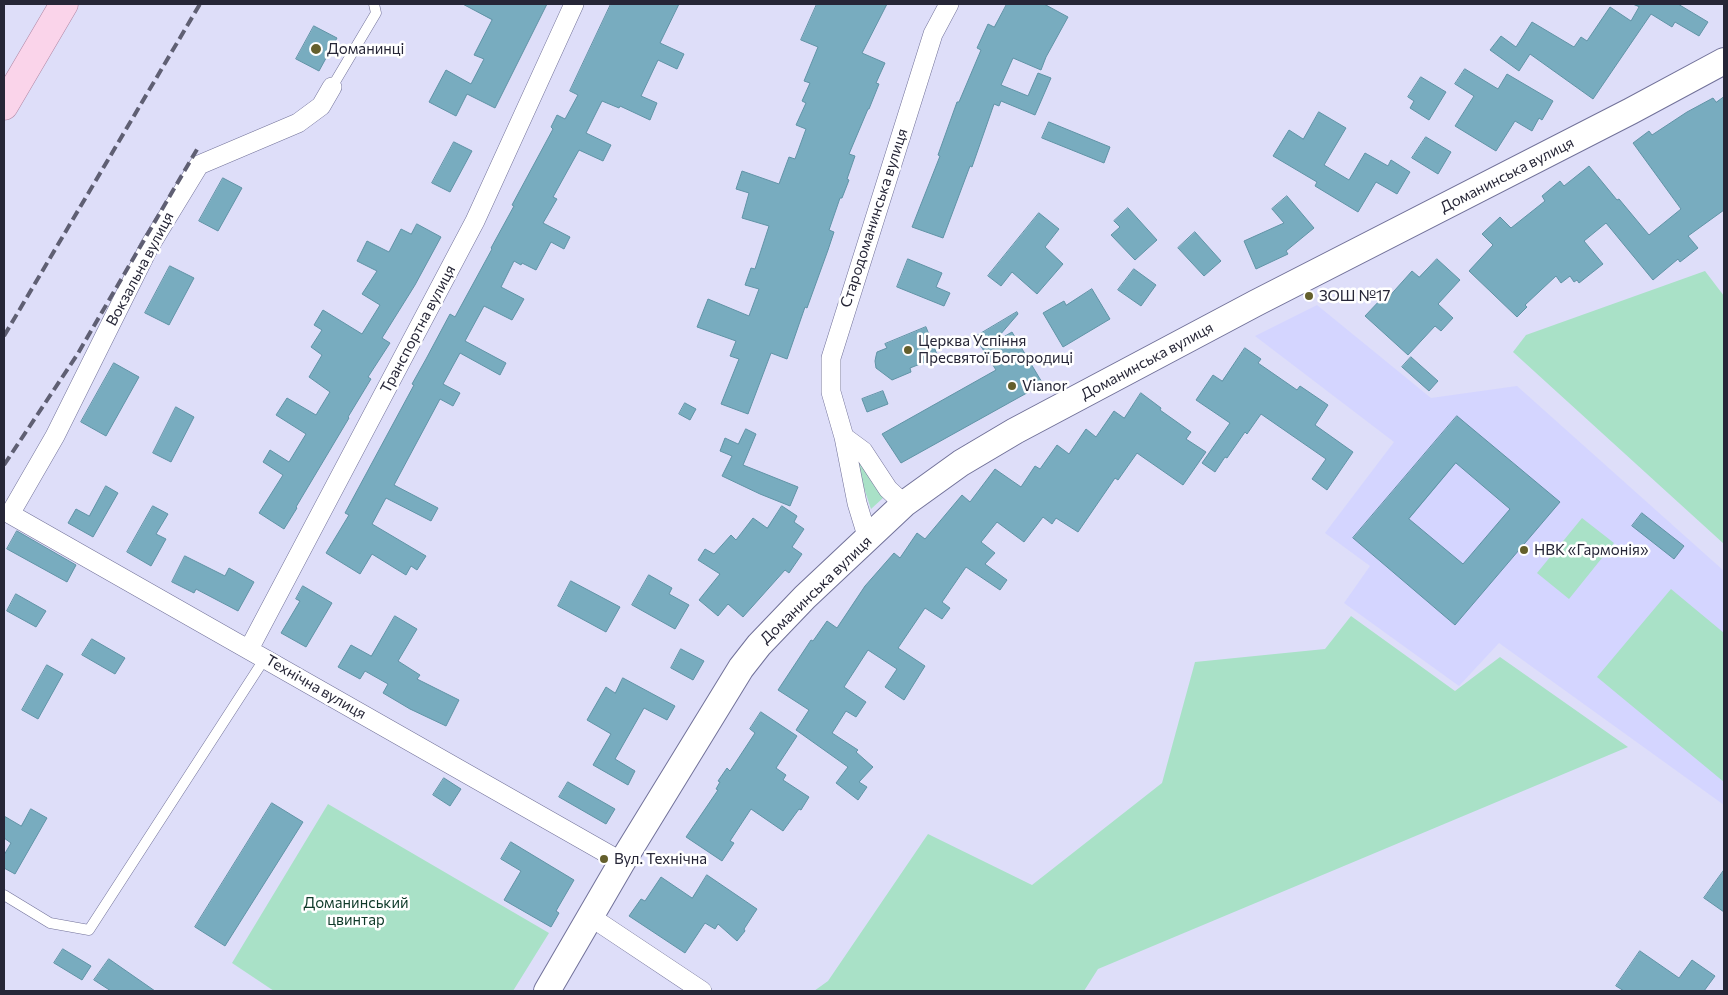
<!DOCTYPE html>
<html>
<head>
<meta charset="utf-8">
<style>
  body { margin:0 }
  #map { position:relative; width:1728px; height:995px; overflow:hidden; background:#dedef9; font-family:Commissioner,sans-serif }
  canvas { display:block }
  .frame { position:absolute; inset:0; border:5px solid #262637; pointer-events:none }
</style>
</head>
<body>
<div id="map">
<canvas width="1728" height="995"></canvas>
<div class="frame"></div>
</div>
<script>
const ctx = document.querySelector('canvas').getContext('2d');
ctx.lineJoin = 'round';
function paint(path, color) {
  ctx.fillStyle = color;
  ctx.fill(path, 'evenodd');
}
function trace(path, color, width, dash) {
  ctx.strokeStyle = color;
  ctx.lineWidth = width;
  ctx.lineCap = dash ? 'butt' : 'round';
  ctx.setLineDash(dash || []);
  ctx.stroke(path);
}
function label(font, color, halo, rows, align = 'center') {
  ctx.font = font + ' Commissioner,sans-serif';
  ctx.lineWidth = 5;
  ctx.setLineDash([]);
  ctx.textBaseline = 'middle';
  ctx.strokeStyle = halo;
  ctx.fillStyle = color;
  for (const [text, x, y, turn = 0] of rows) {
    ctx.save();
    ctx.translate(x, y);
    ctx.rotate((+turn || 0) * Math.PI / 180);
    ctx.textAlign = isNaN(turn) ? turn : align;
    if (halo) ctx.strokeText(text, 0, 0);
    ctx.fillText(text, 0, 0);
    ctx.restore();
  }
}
paint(new Path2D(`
  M1317,305L1431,398L1517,386L1724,571V805L1499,643L1459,686L1344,603L1370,566L1325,533L1394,442L1255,336Z`), '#d4d5ff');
paint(new Path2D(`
  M1705,271L1724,296V544L1513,352L1526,335Z
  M856,453L883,498L871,509L853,455Z
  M1582,518L1614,543L1569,599L1537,573Z
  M1671,589L1724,633V782L1597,677Z
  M1351,616L1455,691L1500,657L1628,747L1098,969L1084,991H814L828,981L928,834L1032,885L1162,783L1195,662L1325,649Z
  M328,804L549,933L513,991H274L232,963Z`), '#a9e1c7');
const building = new Path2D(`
  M463,4H547L495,108L467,94L456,116L429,102L446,70L471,84L484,59L474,55L492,20Z
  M611,4H679L660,43L684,54L677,69L658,60L641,96L657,103L650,120L620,106L619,108L602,101L586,133L611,145L603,161L579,150L553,197L557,199L543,223L570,237L564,249L551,242L536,270L522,263L521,265L514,261L501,287L524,299L512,320L484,306L465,341L506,363L500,375L460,353L443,384L460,393L453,406L440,399L394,485L438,508L431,521L386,498L372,524L426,556L417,570L411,566L406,575L372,554L360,574L326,553L349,515L345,513L414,385L412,384L426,359L450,314L455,317L492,249L491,248L514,206L512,205L553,129L551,127L557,115L565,119L578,95L570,91Z
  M817,4H887L862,53L885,63L876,83L879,84L869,109H868L849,154L855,156L847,179L849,180L842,198H840L829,230L834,232L828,250L807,308L805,307L787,359L771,353L748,414L721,404L739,359L730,356L736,341L697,327L708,299L749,316L759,289L745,285L751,268L755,269L769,226L742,218L749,193L736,189L742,171L779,184L789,157L795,159L806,129L796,125L806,103L802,101L810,83L804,81L818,47L801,40Z
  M1007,4H1044L1068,17L1046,57L1041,70L1013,58L1001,85L1028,96L1038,73L1051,78L1035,115L1001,101L999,106L994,104L972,167L970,166L943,238L912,227L940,156L938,155L957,102H959L981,50L977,48L988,24L994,27Z
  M1633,4H1678L1708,22L1699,36L1675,22L1672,27L1651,14L1593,99L1530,54L1519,71L1490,50L1501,36L1516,47L1532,22L1574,47L1581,37L1587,41L1610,7L1631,21L1639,7Z
  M314,26L337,38L319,71L296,59Z
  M1465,69L1498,89L1507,74L1553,101L1542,120L1539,118L1532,131L1515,121L1496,151L1455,126L1474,96L1455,84Z
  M1421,77L1446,92L1429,120L1410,108L1414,101L1408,97Z
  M1724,97V210L1688,236L1698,248L1680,262L1678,259L1653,280L1606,223L1584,241L1603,264L1579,283L1577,280L1574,282L1570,276L1561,283L1556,276L1525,305L1527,307L1517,317L1469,271L1493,245L1482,234L1500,217L1511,228L1545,201L1542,196L1560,181L1564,186L1589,166L1617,200L1619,199L1649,235L1681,209L1633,143L1649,131L1652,135L1687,112L1713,98L1716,102Z
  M1319,112L1346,128L1324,165L1349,180L1365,153L1388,166L1391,160L1410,172L1397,194L1376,182L1358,212L1315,186L1317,182L1273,156L1289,130L1303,139Z
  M1049,122L1110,147L1104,163L1042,138Z
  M1426,137L1451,152L1438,174L1412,158Z
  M454,142L472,151L450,192L432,183Z
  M223,178L242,188L218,231L199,221Z
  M1287,196L1314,228L1286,251L1288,254L1256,269L1244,241L1284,223L1272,209Z
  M1128,208L1157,240L1135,260L1111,235L1120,227L1114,221Z
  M1039,213L1059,229L1045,247L1063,264L1037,294L1012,272L1001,286L988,276Z
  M417,224L441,237L415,285L382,338L390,343L368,377L371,379L348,417L349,418L296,507L297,508L284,529L259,513L283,475L263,462L270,450L289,462L306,434L276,415L287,398L316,415L330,392L309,377L322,355L311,347L322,330L314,325L323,310L362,334L380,305L362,294L377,271L357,261L367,241L389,252L401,229L411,234Z
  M1195,232L1221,261L1204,276L1178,248Z
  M908,259L942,273L936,287L950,293L944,306L897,287Z
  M1437,259L1460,280L1438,304L1453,318L1441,331L1435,326L1408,355L1365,316L1383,297L1386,300L1412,271L1419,277Z
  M170,266L194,278L169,325L145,313Z
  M1134,269L1156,285L1141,306L1118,290Z
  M1092,289L1110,319L1063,347L1043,313L1064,301L1066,305Z
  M1017,312L1018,314L993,343L1012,332L1043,384L901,463L882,434L996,370L975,337Z
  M926,327L938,357L910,368L911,372L892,380L876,368L875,361L876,356L877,352L887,348L885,344Z
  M1245,348L1261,359L1258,363L1297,390L1300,386L1328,405L1315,425L1353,452L1327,490L1312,479L1326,459L1261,414L1247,434L1245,432L1227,458L1225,457L1215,472L1202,463L1230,423L1196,400L1213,375L1222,381Z
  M1411,357L1438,381L1429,391L1402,367Z
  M114,363L139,377L106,436L81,422Z
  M883,391L888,404L867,412L862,399Z
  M1141,393L1161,408L1160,410L1191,432L1186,439L1206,452L1183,485L1137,453L1118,480L1115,478L1078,532L1056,518L1052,524L1043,517L1024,542L997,522L981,542L995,553L985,564L1007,580L1000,590L966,567L942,602L950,608L942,619L925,608L898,648L925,666L904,700L885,687L897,669L868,650L844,687L866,702L856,717L846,711L832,733L858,750L856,752L873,767L859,782L867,787L858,800L836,783L848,767L796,730L809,710L778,690L811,640L813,641L827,621L837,628L865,586L894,553L900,558L917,533L925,539L962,495L970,502L995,469L1021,487L1035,466L1040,469L1057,445L1069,454L1086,429L1096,437L1114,411L1124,418Z
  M685,403L696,409L690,420L679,414Z
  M176,407L194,417L171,462L153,453Z
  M1457,416L1560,502L1455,625L1353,538ZM1456,463L1510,509L1463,564L1409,519Z
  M746,429L756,434L743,465L798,487L790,506L760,494L722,476L732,456L720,451L725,438L738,444Z
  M106,486L118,493L93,537L68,523L76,509L89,516Z
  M153,506L168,514L156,534L166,539L151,566L127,552Z
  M782,506L797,516L794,522L804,529L792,547L802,554L789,573L785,570L743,617L728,604L718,616L699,600L720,574L698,560L705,549L714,554L731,535L736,540L753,518L767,528Z
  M1642,513L1684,546L1674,559L1632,526Z
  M17,531L76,565L67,582L7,549Z
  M185,556L225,576L229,568L254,582L238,611L196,589L194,593L172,582Z
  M649,575L672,588L669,594L689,605L675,629L632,605Z
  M571,581L620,607L606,632L558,606Z
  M303,586L332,603L306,647L281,633L300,601L296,599Z
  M16,594L46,611L36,627L7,611Z
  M395,616L417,629L398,661L420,675L417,679L459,700L446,726L410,709L383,693L388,684L365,671L360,679L338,667L351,645L371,656Z
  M92,639L125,658L115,674L82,655Z
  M681,649L704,661L693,680L671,668Z
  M47,665L63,674L38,719L22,710Z
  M623,678L675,706L667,720L644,708L615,759L635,771L628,785L593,765L611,734L587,720L606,687L615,693Z
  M761,712L797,736L776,768L786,775L783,780L809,797L801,810L799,809L783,831L751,809L730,841L734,843L722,861L686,837L718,790L716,789L720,782L718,781L727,768L730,771L755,733L750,729Z
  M444,778L461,789L450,806L433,795Z
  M568,782L615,809L606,824L559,797Z
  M272,803L303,822L225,946L195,927Z
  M31,809L47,818L15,874L4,868V855L11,843L4,838V816L21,826Z
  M511,842L574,880L556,911L559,913L551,927L504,900L521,871L501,859Z
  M1724,870V912L1704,898Z
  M707,875L757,909L744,929L745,931L737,941L718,924L715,929L705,923L685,953L629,916L641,899L645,901L661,877L692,898Z
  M63,949L91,966L82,980L54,963Z
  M1640,951L1679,978L1692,960L1715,976L1704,991H1624L1616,986Z
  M109,959L155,991H111L94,980Z`);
paint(building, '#78acbf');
trace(building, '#6093a6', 1);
const lane = new Path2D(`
  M332,87L376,13L374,4
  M4,895L50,923L89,930L265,658`);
const street = new Path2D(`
  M332,87L321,106L298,123L199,165L149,247L55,436L10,514L622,862
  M844,437L863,451L888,489L904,504
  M868,539L857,503L844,437L831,392V358L933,34L949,4
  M249,649L475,221L574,4
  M591,917L702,991`);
const secondary = new Path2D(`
  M547,991L622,862L741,668L759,645L805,597L904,504L961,463L1015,431L1256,303L1631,111L1724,61`);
const primary = new Path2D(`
  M4,106L64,4`);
trace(lane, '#717199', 11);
trace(street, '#717199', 20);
trace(secondary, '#717199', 28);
trace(primary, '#ae85a2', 29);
trace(lane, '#fff', 10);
trace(street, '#fff', 19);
trace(secondary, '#fff', 26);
trace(primary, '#fad4ea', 28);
trace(new Path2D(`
  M4,336L200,4
  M4,465L77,355L199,146`), '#5f5f73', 4, [10, 5]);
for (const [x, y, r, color] of [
  [316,49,6,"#645f2c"],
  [1309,296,5,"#645f2c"],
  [908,350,5,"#645f2c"],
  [1012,386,5,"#645f2c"],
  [1524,550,5,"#645f2c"],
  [604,859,5,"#645f2c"]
]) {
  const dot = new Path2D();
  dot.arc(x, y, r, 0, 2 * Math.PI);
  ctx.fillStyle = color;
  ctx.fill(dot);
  trace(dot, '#fff', 2);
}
label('15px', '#262637', '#fff', [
  ["Доманинці",327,49],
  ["ЗОШ №17",1319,296],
  ["Церква Успіння",918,341],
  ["Пресвятої Богородиці",918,358],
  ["Vianor",1022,386],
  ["НВК «Гармонія»",1534,550],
  ["Вул. Технічна",614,859]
], 'left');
label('15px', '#262637', '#fff', [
  ["Доманинська вулиця",1507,175,-27],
  ["Стародоманинська вулиця",874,218,-72],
  ["Вокзальна вулиця",140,269,-62],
  ["Транспортна вулиця",418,329,-62],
  ["Доманинська вулиця",1147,361,-28],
  ["Доманинська вулиця",816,590,-44],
  ["Технічна вулиця",316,687,30]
]);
label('15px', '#0f3a29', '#fff', [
  ["Доманинський",356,903],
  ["цвинтар",356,920]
]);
</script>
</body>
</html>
